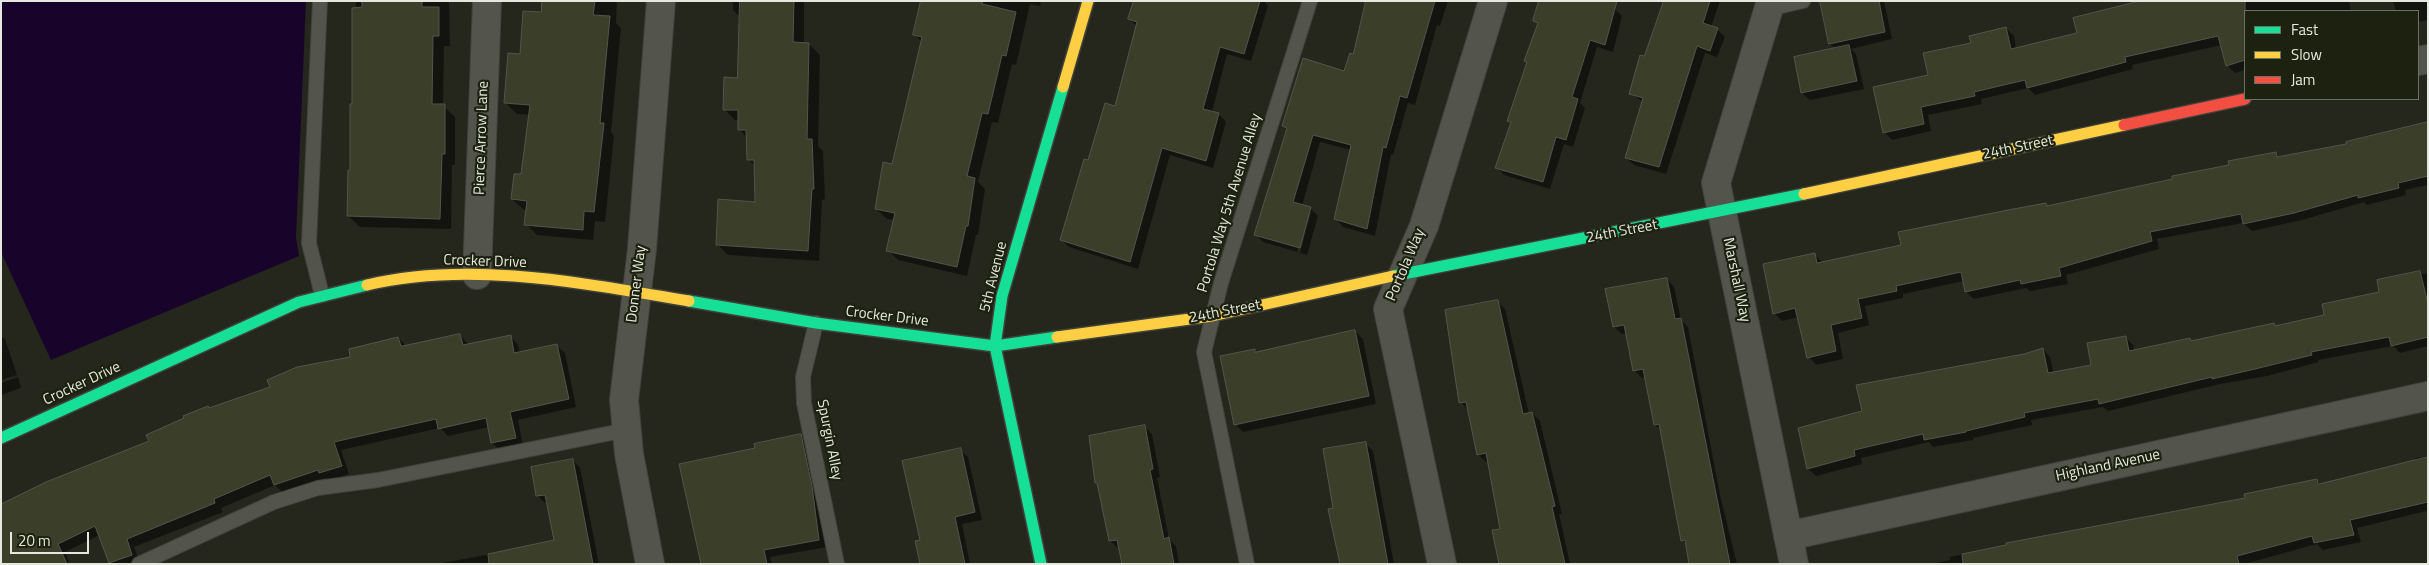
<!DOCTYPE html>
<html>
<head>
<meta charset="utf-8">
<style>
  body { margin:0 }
  #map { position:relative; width:2429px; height:565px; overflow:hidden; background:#25271d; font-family:"Titillium Web",sans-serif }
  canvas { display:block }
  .frame { position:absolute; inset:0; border:2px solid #e5e9dd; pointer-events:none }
  .legend { position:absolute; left:2244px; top:10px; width:175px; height:90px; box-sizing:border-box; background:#1d210f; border:1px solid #6d7161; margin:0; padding:6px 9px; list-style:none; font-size:15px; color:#e5e9dd }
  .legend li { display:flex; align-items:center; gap:10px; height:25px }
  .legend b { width:25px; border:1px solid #6d7161 }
  .scale { position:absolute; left:10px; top:532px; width:79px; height:22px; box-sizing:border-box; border:2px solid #e5e9dd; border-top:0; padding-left:6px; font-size:15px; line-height:18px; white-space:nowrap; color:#e5e9dd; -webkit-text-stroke:4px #1d210f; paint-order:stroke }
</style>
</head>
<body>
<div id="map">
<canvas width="2429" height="565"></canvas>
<div class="frame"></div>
<ul class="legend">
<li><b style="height:6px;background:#16e098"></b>Fast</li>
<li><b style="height:6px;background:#ffcf43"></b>Slow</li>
<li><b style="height:6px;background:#f24e42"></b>Jam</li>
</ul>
<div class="scale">20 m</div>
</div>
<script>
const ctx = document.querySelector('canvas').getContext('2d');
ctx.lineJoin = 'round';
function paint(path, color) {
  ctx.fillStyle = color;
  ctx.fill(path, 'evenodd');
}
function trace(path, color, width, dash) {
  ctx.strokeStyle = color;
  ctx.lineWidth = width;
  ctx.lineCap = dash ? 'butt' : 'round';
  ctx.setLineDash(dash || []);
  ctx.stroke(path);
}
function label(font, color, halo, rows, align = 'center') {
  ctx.font = font + ' "Titillium Web",sans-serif';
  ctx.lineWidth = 4.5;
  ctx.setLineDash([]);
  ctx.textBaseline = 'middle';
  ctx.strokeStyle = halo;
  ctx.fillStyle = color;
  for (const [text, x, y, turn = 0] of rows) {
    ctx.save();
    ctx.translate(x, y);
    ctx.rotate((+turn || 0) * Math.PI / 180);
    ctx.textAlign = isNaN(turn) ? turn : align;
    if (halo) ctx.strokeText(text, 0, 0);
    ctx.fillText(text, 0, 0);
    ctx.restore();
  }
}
paint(new Path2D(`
  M1,1H306L296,237L299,256L51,360L1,252Z`), '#18042b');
paint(new Path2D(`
  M356,1H449L450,46H444L443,106L455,117V165H452L451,229L360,227L348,216Z
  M543,1H617L616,23L621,28L611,132L614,136L605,222L595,221L593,240L537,235L526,224L527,210H524L512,199L522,176L530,115L517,114L506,103L521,55L542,14Z
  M733,1H804V44H809L820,55L818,146L823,151L825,199L822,200L819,261L728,255L717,244L757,203L756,167L748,159L747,138L739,129V120H735L724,109L739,79L740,17L733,10Z
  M922,1H1041L1040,6L1030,4L1016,65L1012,64L998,123L992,122L978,182L985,189L978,235H976L967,276L898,260L888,250L894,220L887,219L876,209L893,165L922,42L915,35Z
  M1135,1H1264L1268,6L1251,61L1227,54L1212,112L1219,114L1226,122L1213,168L1170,155L1138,269L1069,247L1062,240L1088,162L1116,107L1137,26L1129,19Z
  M1369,1H1448L1440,26L1437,25L1415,105L1408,103L1393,155L1391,154L1375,236L1343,227L1336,219L1351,150L1320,142L1302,206L1310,208L1318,216L1307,255L1300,253L1311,212H1308L1297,252L1263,242L1256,235L1287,130L1283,126L1345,73L1354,55Z
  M1667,1H1720L1711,27L1717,29L1725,37L1717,57L1705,53L1666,174L1634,165L1626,158L1643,102L1630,93Z
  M1828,1H1884L1892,39L1851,49L1856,54L1864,89L1810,100L1802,93L1836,49L1830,44L1822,3Z
  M2143,1H2349L2351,11H2245V70L2235,73L2227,65L2222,45L2132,65L2133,69L2035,95L2028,88L1981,99L1982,104L1928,115L1931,131L1892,140L1884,132L1929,76L1972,44L2006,28L2014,36L2016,49L2078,34Z
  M2393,1H2428V20L2418,22V11H2396Z
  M1615,9L1622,16L1613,52L1597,47L1580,103L1585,108L1573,147L1564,144L1550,189L1504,175L1497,167L1512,124L1509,121L1539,25L1534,21Z
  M2428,124V185L2405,190L2406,195L2367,205L2364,202L2302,220L2252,231L2243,223L2157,239L2159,249L2066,275L2068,284L2030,291L2026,288L1974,299L1966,292L1964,281L1903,294V298L1865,306L1869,325L1838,333L1843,359L1816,365L1809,357L1799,317L1782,321L1774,313L1815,255L1823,263L1902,246L2046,205L2049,207L2276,154L2280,158L2348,145Z
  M2420,272L2422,274L2428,273V346L2400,353L2393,346L2318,360L2319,362L2267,376L2220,384L2108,411L2103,407L2031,420L2032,425L1973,438V440L1933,447L1929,442L1861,458L1862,464L1816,476L1808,469L1864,412L2024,355L2043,349L2050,357L2054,374L2093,366L2125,337L2133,345L2134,351L2189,339L2192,342L2274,324L2276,327L2325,316L2381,293Z
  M1667,279L1674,287L1681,320L1688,327L1720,495L1737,564H1691L1687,545L1682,540L1661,431L1655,424L1646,377L1642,378L1634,370L1627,333L1622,334L1614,327Z
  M1497,301L1505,309L1529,414L1532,413L1540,421L1562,514H1559L1570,564H1501V530L1489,462H1486L1478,455L1468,410L1461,402Z
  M1355,331L1363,339L1376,404L1243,432L1235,424L1254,350L1257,353Z
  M460,335L469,345L510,336L518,345L520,353L556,345L565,353L576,407L518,420L523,446L501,451L492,443L489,427L448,436L440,428L341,450L349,474L328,481L326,478L283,493L275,485L221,508L223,512L134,547L140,563L137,564H111L100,535L65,552L70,564H1V504L46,483L151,442L209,409L352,358L398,338L406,346Z
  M1,336L5,339L17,375L1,380Z
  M18,377L21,388L1,395V383Z
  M1144,426L1152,434L1160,477L1157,478L1169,539L1176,546L1179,564H1123L1120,548H1118L1110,541L1099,485L1096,483Z
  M801,436L809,443L819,495L827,547L770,557L772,564H702L757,449Z
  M1365,443L1373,451L1394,564H1341L1334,509Z
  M960,450L968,457L982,520L962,524L970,564H921L922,541Z
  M2428,456V516L2426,511L2357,528L2361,542L2323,550L2317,544L2244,564H1930L1950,560V557L2052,535L2246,499L2316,480L2320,484L2416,461L2415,458Z
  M573,460L580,468L599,564H437L556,542L548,503H545L537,495Z`), '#0007');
const building = new Path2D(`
  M362,1H422V7H439V36H433L432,104H445V154H442L440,219L347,216L348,170H350V104H352V8L362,7Z
  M542,1H595L593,15L610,16L600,123H604L594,212L584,211L583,230L524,225L527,201L511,199L514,174H521L530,105L504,103L508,53L520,54L523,11L541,12Z
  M740,1H794L793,42L809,43L807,139H812L814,189H812L808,251L716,245L718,199L755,202L754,160H747L746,130H738V110H723L724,77L737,78Z
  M921,1H983L982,4L1016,12L1006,56L1002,55L988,114L982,113L967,176L975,178L968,226H966L957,267L886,251L895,213L875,209L883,162L892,164L922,37L913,35Z
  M1134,1H1260L1244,54L1220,47L1203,109L1219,113L1206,161L1162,148L1130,262L1060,240L1084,159L1088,160L1105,103L1115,106L1137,22L1128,19Z
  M1366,1H1435L1407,98L1400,96L1386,148L1383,147L1367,229L1334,219L1351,145L1313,135L1293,202L1311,207L1300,248L1254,235L1287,128L1282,126L1303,58L1344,71L1350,53L1353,54Z
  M1539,1H1617L1605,45L1590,40L1572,97L1578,99L1566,140L1556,137L1543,182L1495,168L1511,122L1507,121L1527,62L1524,61L1538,23L1533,21Z
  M1664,1H1710L1703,23L1718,28L1710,51L1697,46L1659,167L1625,158L1643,98L1629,94L1640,55L1644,56Z
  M1820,1H1879L1885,32L1829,44Z
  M2140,1H2245V60L2226,66L2218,36L2125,57L2126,62L2027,88L2025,80L1974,92L1975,96L1921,107L1924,124L1883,133L1873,87L1928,75L1923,53L1971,43L1969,36L2006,27L2011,49L2077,33L2073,18Z
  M1849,45L1857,81L1801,93L1794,57Z
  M2428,122V176L2398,183L2399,188L2358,198V195L2294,213L2243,224L2241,214L2150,232L2152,241L2059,268L2061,276L2021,284L2020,280L1965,292L1961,272L1896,286L1897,291L1858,299L1862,318L1831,325L1836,351L1807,358L1795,308L1773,314L1763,264L1815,253L1817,263L1901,245L1898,232L2008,210L2046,203L2047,206L2172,179V176L2229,165L2228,161L2276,152L2277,157L2346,144V142Z
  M2420,271L2428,304V337L2391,346L2389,337L2311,352L2312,355L2259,368L2212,379V377L2099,404L2098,399L2024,413L2025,417L1966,431V432L1924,440L1923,434L1854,450L1855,456L1807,469L1798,428L1862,411L1856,385L2024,354L2043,348L2048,373L2091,365L2087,343L2126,336L2129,351L2190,338L2191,341L2274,323L2275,326L2324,315L2322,304L2379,292L2377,280Z
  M1667,278L1675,319L1681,318L1730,564H1689L1685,540L1681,541L1659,424L1654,425L1643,369L1633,371L1624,325L1613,327L1605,289Z
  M1498,300L1523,414L1532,412L1555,506L1552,507L1565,564H1499L1492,530L1500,529L1486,453L1477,455L1466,402L1459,403L1445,310Z
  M1355,330L1369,396L1234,425L1220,356L1255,349V352Z
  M460,334L463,345L511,335L514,353L557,344L569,399L510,412L516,438L491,443L486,418L438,429L436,419L334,442L342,466L319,473L318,470L274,485L270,475L214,499L215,503L127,539L132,555L109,563L95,526L58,544L67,564H1V504L46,482L149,441L146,435L184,418L183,416L208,406L209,408L270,387L267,380L297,367L350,357L349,349L398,337L401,346Z
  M1145,425L1153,469L1150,470L1164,539L1169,537L1174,564H1122L1117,540L1109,541L1097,483H1095L1089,436Z
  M801,434L812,486L819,540L764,550L767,564H701L679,464L755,448L754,444Z
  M1366,442L1388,564H1340L1328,509L1333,508L1323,449Z
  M961,448L975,512L955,517L965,564H920L915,541L920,540L902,461Z
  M2428,457V502L2350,520L2354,535L2314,543L2312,536L2237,556L2239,564H1963L1962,554L2006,545V543L2245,498L2244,494L2317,479L2318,484Z
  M573,459L593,564H489L488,554L554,540L545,495L536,496L531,467Z`);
paint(building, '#3b3e28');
trace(building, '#53554d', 1);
const lane = new Path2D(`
  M320,1L309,243L322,295
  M1769,9L1803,1
  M816,323L803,377L804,403L837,564
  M139,564L274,502L318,488L378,480L626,430
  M1247,564L1204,352L1221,283L1310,1`);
const street = new Path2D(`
  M1771,1L1716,183L1794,564
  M2418,61L2428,59
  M477,275L487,1
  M1788,536L2428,396
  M650,564L629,454L624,400L642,249L661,1
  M1442,564L1388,309L1424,226L1493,1`);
const fast = new Path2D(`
  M1393,276L1804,194
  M689,301L816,323L995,346L1057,337
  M1,438L299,302L367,285
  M1041,564L995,346L1002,296L1063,87`);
const slow = new Path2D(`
  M1063,87L1088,1
  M1804,194L2124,125
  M367,285C470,260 587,284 689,301
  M1057,337L1212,316L1393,276`);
const jam = new Path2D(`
  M2124,125L2245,99`);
trace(lane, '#41433b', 16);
trace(street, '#41433b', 30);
trace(fast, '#41433b', 14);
trace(slow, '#41433b', 14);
trace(jam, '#41433b', 14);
trace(lane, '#53554d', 14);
trace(street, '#53554d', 28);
trace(fast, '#16e098', 11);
trace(slow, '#ffcf43', 11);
trace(jam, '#f24e42', 11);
label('15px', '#e5e9dd', '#1d210f', [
  ["Pierce Arrow Lane",482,138,-88],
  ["24th Street",2018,148,-12],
  ["Portola Way 5th Avenue Alley",1230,203,-73],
  ["24th Street",1622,232,-11],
  ["Crocker Drive",485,262,2],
  ["Portola Way",1406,265,-67],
  ["5th Avenue",994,277,-76],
  ["Marshall Way",1736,280,78],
  ["Donner Way",637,284,-83],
  ["24th Street",1225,312,-11],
  ["Crocker Drive",887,317,7],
  ["Crocker Drive",82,384,-25],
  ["Spurgin Alley",829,440,79],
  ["Highland Avenue",2108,466,-12]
]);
</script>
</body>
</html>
